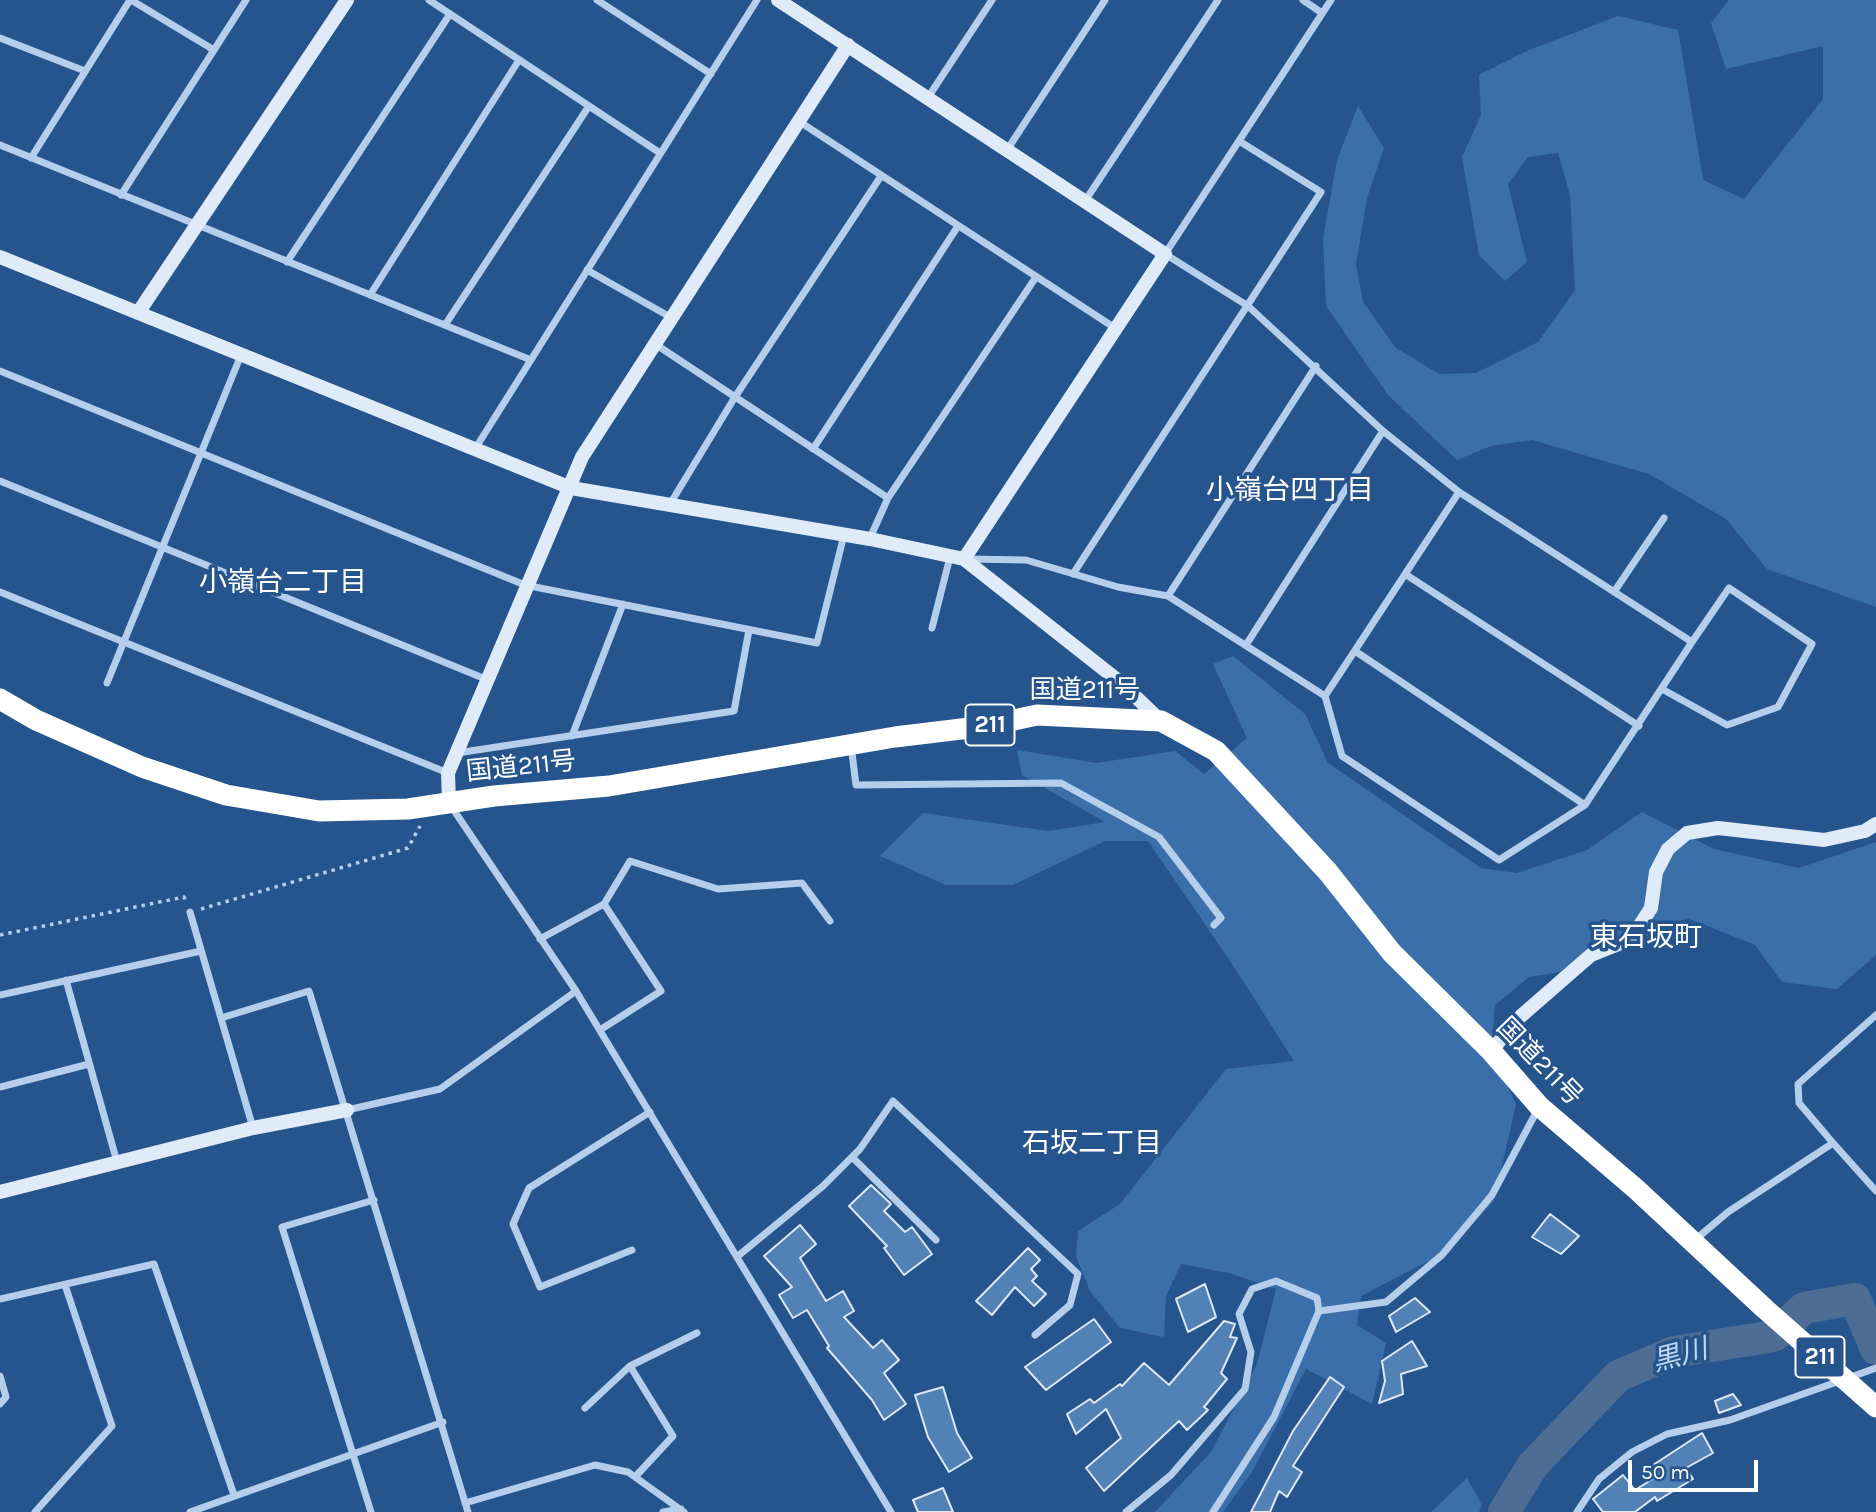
<!DOCTYPE html>
<html>
<head>
<meta charset="utf-8">
<style>
  body { margin:0 }
  #map { position:relative; width:1876px; height:1512px; overflow:hidden; background:#26558d; font-family:Karla,sans-serif }
  canvas { display:block }
  .scale { position:absolute; left:1628px; top:1460px; width:130px; height:32px; box-sizing:border-box; border:4px solid #fff; border-top:0; padding-left:9px; font-size:21px; line-height:24px; white-space:nowrap; color:#fff; -webkit-text-stroke:5px #26558d; paint-order:stroke }
</style>
</head>
<body>
<div id="map">
<canvas width="1876" height="1512"></canvas>
<div class="scale">50 m</div>
</div>
<script>
const ctx = document.querySelector('canvas').getContext('2d');
ctx.lineJoin = 'round';
function paint(path, color) {
  ctx.fillStyle = color;
  ctx.fill(path, 'evenodd');
}
function trace(path, color, width, dash) {
  ctx.strokeStyle = color;
  ctx.lineWidth = width;
  ctx.lineCap = dash ? 'butt' : 'round';
  ctx.setLineDash(dash || []);
  ctx.stroke(path);
}
function label(font, color, halo, rows, align = 'center') {
  ctx.font = font + ' Karla,"Noto Sans JP",sans-serif';
  ctx.lineWidth = 7;
  ctx.setLineDash([]);
  ctx.textBaseline = 'middle';
  ctx.strokeStyle = halo;
  ctx.fillStyle = color;
  for (const [text, x, y, turn = 0] of rows) {
    ctx.save();
    ctx.translate(x, y);
    ctx.rotate((+turn || 0) * Math.PI / 180);
    ctx.textAlign = isNaN(turn) ? turn : align;
    if (halo) ctx.strokeText(text, 0, 0);
    ctx.fillText(text, 0, 0);
    ctx.restore();
  }
}
paint(new Path2D(`
  M1729,0H1876V607L1767,569L1726,519L1649,474L1532,440L1491,446L1457,460L1388,395L1326,306L1323,239L1337,160L1358,106L1384,148L1367,198L1356,264L1363,302L1396,348L1439,374L1476,373L1538,342L1575,290L1570,195L1558,153L1528,157L1508,184L1527,262L1505,281L1479,255L1462,157L1481,115L1479,75L1529,50L1618,16L1678,30L1703,180L1744,199L1823,99V46L1726,69L1711,23Z
  M1233,656L1305,714L1328,763L1481,868L1517,873L1587,850L1642,812L1714,849L1799,868L1876,842V955L1837,989L1782,982L1755,945L1687,918L1572,970L1529,977L1495,1005L1491,1051L1516,1104L1494,1201L1448,1251L1361,1296L1357,1325L1386,1343L1372,1404L1306,1369L1252,1472L1223,1512H1155L1211,1452L1257,1364L1276,1289L1229,1273L1181,1264L1166,1296L1164,1337L1120,1328L1090,1291L1076,1256L1078,1231L1120,1204L1226,1069L1294,1061L1232,964L1148,841H1105L1013,885H946L880,856L923,813L1048,831L1105,822L1022,775L1017,750L1096,763L1175,751L1204,774L1247,738L1213,664Z
  M1467,1478L1482,1505L1479,1512H1431Z`), '#3a6faa');
trace(new Path2D(`
  M1504,1512L1533,1465L1618,1376L1674,1352L1774,1336L1804,1308L1855,1299L1876,1349`), '#4d6d95', 32);
const building = new Path2D(`
  M871,1185L891,1204L884,1211L905,1232L912,1227L932,1254L904,1275L884,1248L887,1246L849,1206Z
  M1550,1214L1579,1236L1561,1254L1532,1237Z
  M800,1225L816,1244L800,1258L826,1301L843,1291L854,1311L844,1317L873,1348L882,1340L899,1360L884,1373L906,1404L884,1420L872,1400L827,1348L829,1346L807,1310L793,1318L779,1295L792,1287L764,1256Z
  M1028,1248L1040,1260L1031,1269L1037,1276L1032,1281L1046,1294L1034,1306L1015,1287L992,1315L976,1301Z
  M1205,1284L1216,1317L1188,1332L1176,1299Z
  M1415,1298L1430,1312L1396,1332L1389,1316Z
  M1094,1319L1111,1342L1046,1390L1025,1367Z
  M1224,1321L1235,1324L1230,1337L1237,1338L1221,1373L1227,1379L1204,1407L1208,1410L1187,1430L1179,1421L1104,1491L1086,1468L1121,1438L1106,1409L1076,1434L1067,1414L1090,1399L1094,1403L1120,1384L1122,1386L1144,1363L1169,1385Z
  M1412,1341L1427,1366L1401,1374L1403,1394L1379,1403L1385,1381L1382,1361Z
  M1330,1377L1344,1387L1293,1466L1302,1472L1287,1497L1279,1491L1270,1512H1251L1293,1431Z
  M943,1387L957,1433L972,1458L949,1472L928,1437L915,1395Z
  M1733,1394L1741,1405L1719,1413L1715,1401Z
  M1702,1433L1713,1453L1686,1468L1693,1479L1657,1501L1655,1497L1635,1512H1603L1593,1499L1623,1475L1635,1490L1656,1477L1650,1467Z
  M943,1488L953,1512H918L913,1500Z`);
paint(building, '#5281b6');
trace(building, '#dae8f8', 2);
trace(new Path2D(`
  M201,909L408,848L420,826
  M0,935L184,897L186,902`), '#b5ceeb', 3.5, [3.5, 5]);
trace(new Path2D(`
  M131,0L214,50
  M429,0L660,153
  M597,0L711,74
  M1303,0L1322,13
  M0,38L85,71
  M927,99L992,0
  M800,122L1115,328
  M0,145L531,360
  M1007,150L1105,0
  M31,158L130,0
  M121,195L246,0
  M1085,201L1218,0
  M287,262L450,14
  M587,270L672,318
  M370,295L519,60
  M445,325L589,106
  M655,344L888,498
  M0,371L525,585L817,643L844,535
  M475,449L757,0
  M813,449L958,226
  M0,481L488,680
  M670,504L735,397L881,176
  M870,538L888,498L1036,277
  M969,559L1026,560L1118,587L1168,596L1325,696L1342,756L1499,860L1585,805L1692,642L1459,492L1383,431L1248,306L1165,254L1331,0
  M1073,574L1321,192L1239,141
  M1405,574L1639,726
  M0,592L448,773
  M1614,592L1664,518
  M1168,596L1316,366
  M932,628L950,557
  M1246,645L1383,431
  M1355,651L1585,805
  M107,683L241,355
  M1662,689L1727,725L1778,707L1812,644L1729,588L1692,642
  M1325,696L1459,492
  M572,736L623,604
  M851,745L856,785L1061,783L1159,837L1221,918L1214,925
  M457,753L734,711L749,630
  M451,806L576,991L891,1512
  M604,904L630,861L718,889L802,883L830,921
  M190,912L253,1128
  M540,939L604,904L661,991L600,1030
  M66,980L117,1162
  M0,995L201,951
  M221,1018L309,991L468,1512
  M0,1087L89,1064
  M347,1110L440,1089L576,991
  M1833,1143L1876,1191
  M852,1157L936,1240
  M1696,1239L1728,1212L1833,1143L1799,1103L1798,1084L1876,1015
  M632,1250L540,1287L513,1224L529,1188L650,1112
  M738,1256L823,1186L860,1149L893,1101L1078,1274L1070,1305L1035,1335
  M0,1299L154,1264L234,1495
  M1319,1311L1386,1302L1442,1255L1492,1195L1539,1107
  M0,1376L6,1397L0,1404
  M585,1408L630,1366
  M635,1477L673,1436L630,1366L697,1333
  M465,1503L595,1465L628,1472L684,1512
  M35,1512L112,1426L65,1285
  M190,1512L443,1422
  M371,1512L282,1227L374,1200
  M663,1512L681,1509
  M1126,1512L1171,1475L1245,1389L1251,1352L1239,1314L1252,1289L1276,1281L1317,1298L1319,1311L1274,1417L1213,1512
  M1577,1512L1599,1479L1632,1452L1667,1434L1730,1420L1876,1368`), '#b5ceeb', 7);
trace(new Path2D(`
  M778,0L1165,254L964,559
  M0,257L571,488L870,539L964,559L1120,682L1161,721
  M138,313L347,0
  M449,802L448,773L582,457L848,45
  M1491,1051L1521,1016L1591,955L1631,939L1651,908L1656,872L1668,849L1687,833L1718,828L1824,840L1865,831L1876,824
  M0,1192L253,1128L347,1110`), '#e0ebf9', 14);
trace(new Path2D(`
  M0,699L36,720L142,767L226,795L319,811L408,809L494,796L609,786L895,737L986,726L1037,715L1161,721L1216,751L1328,872L1392,953L1491,1051L1539,1106L1636,1189L1764,1308`), '#fff', 21);
trace(new Path2D(`
  M1764,1308L1876,1407`), '#fff', 21);
for (const [x, y, w] of [
  [990,725,49],
  [1820,1357,49]
]) {
  const box = new Path2D();
  box.roundRect(x - w / 2, y - 20.5, w, 41, 5);
  ctx.fillStyle = '#26558d';
  ctx.fill(box);
  trace(box, '#fff', 2);
}
label('bold 24px', '#fff', null, [
  ["211",990,725],
  ["211",1820,1357]
]);
label('26px', '#fff', '#26558d', [
  ["国道211号",1085,691],
  ["国道211号",521,767,-6],
  ["国道211号",1539,1062,46]
]);
label('28px', '#fff', '#26558d', [
  ["小嶺台四丁目",1290,491],
  ["小嶺台二丁目",283,583],
  ["東石坂町",1646,938],
  ["石坂二丁目",1092,1144]
]);
label('italic 28px', '#c1d8f2', '#26558d', [
  ["黒川",1680,1356,-15]
]);
</script>
</body>
</html>
